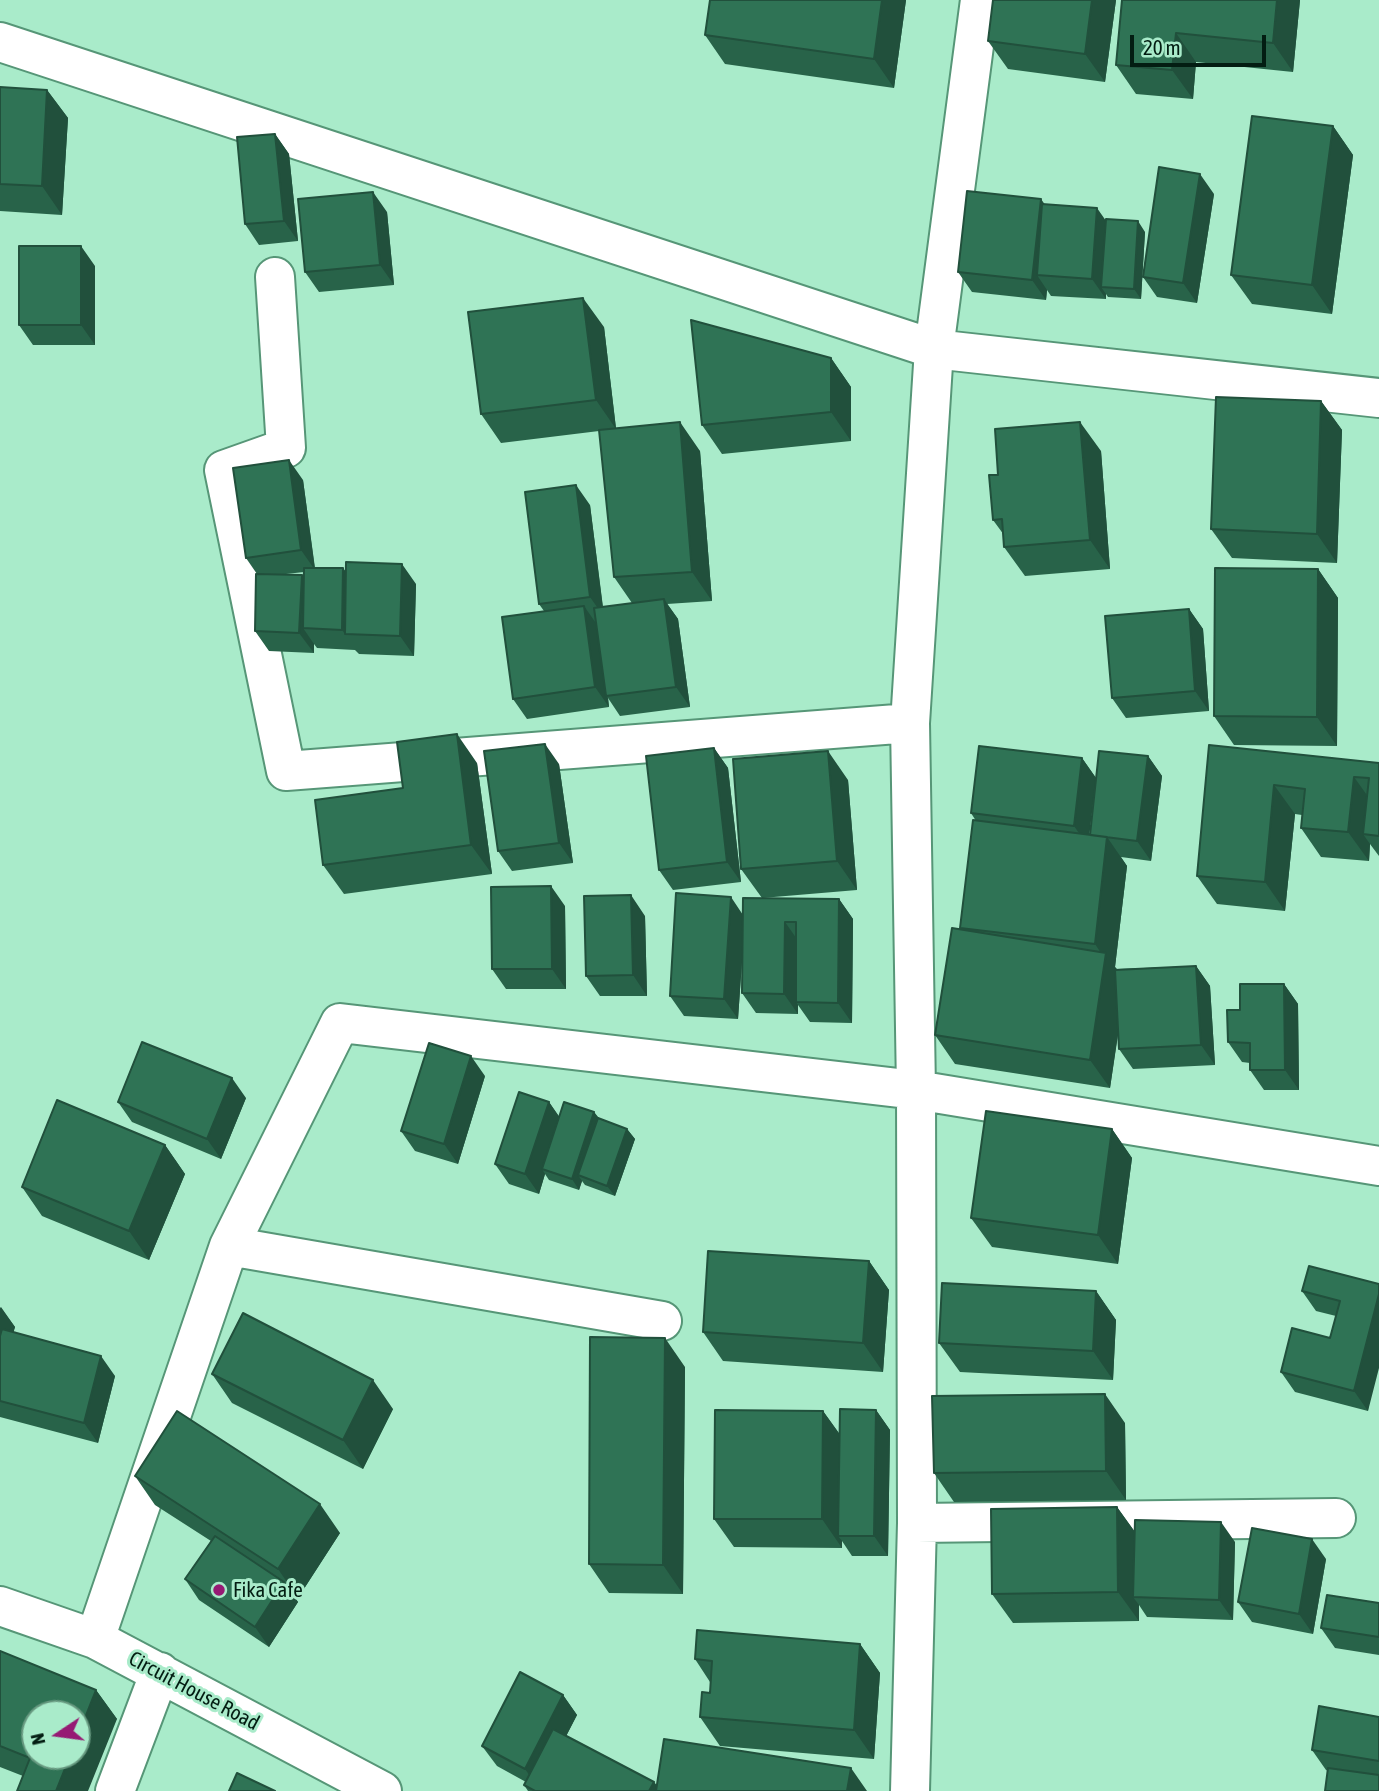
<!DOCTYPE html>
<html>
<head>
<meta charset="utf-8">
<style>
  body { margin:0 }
  #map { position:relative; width:1379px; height:1791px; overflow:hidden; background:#a9ebca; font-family:"Asap Condensed",sans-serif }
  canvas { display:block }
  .north { position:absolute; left:21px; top:1700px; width:70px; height:70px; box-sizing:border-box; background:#a9ebca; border:2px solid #679980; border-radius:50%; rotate:257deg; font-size:19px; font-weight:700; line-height:28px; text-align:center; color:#031d12 }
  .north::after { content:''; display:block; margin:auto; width:24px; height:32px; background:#961a74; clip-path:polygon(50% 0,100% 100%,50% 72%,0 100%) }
  .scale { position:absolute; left:1130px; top:35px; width:136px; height:32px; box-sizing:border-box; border:4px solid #031d12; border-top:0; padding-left:9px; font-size:21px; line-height:24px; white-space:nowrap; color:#031d12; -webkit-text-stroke:5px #a9ebca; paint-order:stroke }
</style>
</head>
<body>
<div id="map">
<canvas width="1379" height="1791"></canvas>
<div class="north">N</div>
<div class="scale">20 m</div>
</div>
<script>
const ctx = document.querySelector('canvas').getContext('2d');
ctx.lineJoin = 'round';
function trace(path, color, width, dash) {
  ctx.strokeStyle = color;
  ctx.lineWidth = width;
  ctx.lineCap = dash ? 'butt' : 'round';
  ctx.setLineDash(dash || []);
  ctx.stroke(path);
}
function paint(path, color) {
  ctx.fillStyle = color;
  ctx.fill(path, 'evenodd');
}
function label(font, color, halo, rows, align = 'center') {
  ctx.font = font + ' "Asap Condensed",sans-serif';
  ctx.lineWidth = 6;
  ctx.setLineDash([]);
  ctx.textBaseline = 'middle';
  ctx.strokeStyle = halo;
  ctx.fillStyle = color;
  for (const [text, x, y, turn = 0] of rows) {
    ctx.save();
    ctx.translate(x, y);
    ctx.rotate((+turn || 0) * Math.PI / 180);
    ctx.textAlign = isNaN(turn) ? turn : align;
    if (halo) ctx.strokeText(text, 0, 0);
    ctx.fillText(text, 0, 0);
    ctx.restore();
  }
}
const minor = new Path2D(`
  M0,42L934,349L1379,398
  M275,277L286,448L224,470L286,771L910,723
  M229,1246L662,1321
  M917,1523L1336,1518
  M0,1606L95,1639L382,1791
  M95,1639L229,1246L340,1023L916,1090L1379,1166
  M115,1791L160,1672
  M910,1791L917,1523L916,1090L910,723L934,349L980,0`);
trace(minor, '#569677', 42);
trace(minor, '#fff', 38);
paint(new Path2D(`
  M710,0H906L894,88L725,64L705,35Z
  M1116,0L1105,82L1008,69L988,41Z
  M1122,0H1300L1293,72L1196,62L1193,99L1136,94L1116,65Z
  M0,87L47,90L68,118L62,215L0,211Z
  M1333,126L1353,155L1332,314L1252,304L1231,275Z
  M275,134L289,154L298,241L259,245L245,224Z
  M1214,194L1197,303L1157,297L1143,277Z
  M1044,204L1145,232L1141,299L1108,297L1106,294V299L1051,296L1047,290L1046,300L972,292L958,272Z
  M387,212L394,285L319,292L305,272Z
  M95,266V345H33L19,325Z
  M604,327L616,428L700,451L712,601L667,604L678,619L690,707L620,716L608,698L609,707L527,719L513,699L544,611L539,604L590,505L603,607L632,603L614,577L599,431L501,443L481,414Z
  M831,358L851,387V441L722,454L702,425Z
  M1321,401L1342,430L1337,563L1232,558L1211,529Z
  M1101,451L1110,569L1025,576L1004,547V535L993,520L998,475Z
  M303,480L315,568H343L346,572L416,584L414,656L359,654L355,650L317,648L314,644V653L269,651L255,631L257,574L246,558ZM304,572V579L302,575L286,574Z
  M1318,569L1338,598L1337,746L1234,745L1214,716Z
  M1189,609L1203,629L1209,711L1126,718L1112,698Z
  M1209,745L1379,763V856L1370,844L1369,861L1321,857L1301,828L1302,815L1295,814L1285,911L1217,904L1197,876Z
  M714,748L728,768L741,882L673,890L659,870Z
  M1148,756L1162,776L1151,861L1121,857L1127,866L1115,967L1117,969L1196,966L1210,986L1215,1065L1133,1069L1119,1049L1118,1033L1110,1088L955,1064L935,1035L961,930L960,928L976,821L971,813L1082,758L1096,778L1089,834Z
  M477,763L492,874L344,894L323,865L403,788Z
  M559,764L573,863L512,871L498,851Z
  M848,780L857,890L762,898L741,869Z
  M839,899L853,919L852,1023L810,1022L798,1005V1014L756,1013L742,993V961L738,1019L684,1016L670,996L743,914Z
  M565,906L566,989H506L492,969Z
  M645,916L647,996H600L586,976Z
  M1284,984L1298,1004L1299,1090H1264L1250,1070V1063L1242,1062L1228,1042L1240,1010Z
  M485,1076L458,1164L415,1151L401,1131Z
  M246,1098L221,1159L132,1122L118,1102Z
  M549,1102L559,1117L594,1112L599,1118L627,1129L635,1139L615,1196L585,1185L582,1181L579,1190L549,1180L545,1174L539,1194L509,1184L495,1164Z
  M1112,1129L1132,1158L1118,1264L992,1247L971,1218Z
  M165,1145L185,1174L149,1260L42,1216L22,1187Z
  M869,1261L889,1290L883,1372L723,1361L703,1332Z
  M1379,1284L1368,1411L1295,1392L1281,1372L1330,1338L1336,1316L1316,1311L1302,1291Z
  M1096,1291L1116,1320L1113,1380L960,1372L939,1343Z
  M0,1307L15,1327L13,1332L115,1376L98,1443L0,1417Z
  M685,1367L683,1594L609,1593L589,1564Z
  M212,1374L393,1409L363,1469L232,1403Z
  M876,1410L890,1430L888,1556H852L842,1541V1548L734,1547L714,1519L823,1411L840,1435Z
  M1125,1423L1126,1500L954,1502L934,1473Z
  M135,1476L340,1533L298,1598L293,1595L298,1602L269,1647L199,1600L185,1579L211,1541L155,1505Z
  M1117,1507L1134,1531L1235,1542L1233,1620L1147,1617L1139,1605V1621L1013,1623L992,1594Z
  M1326,1559L1313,1634L1252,1622L1238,1602Z
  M1379,1603V1655L1335,1648L1321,1628Z
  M860,1644L880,1673L874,1759L720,1746L700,1717L710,1693V1682L695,1659Z
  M0,1651L96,1690L117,1719L23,1776L0,1767Z
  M563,1695L577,1715L566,1736L654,1782L657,1786L847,1791H528L524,1785L526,1782L497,1766L482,1746Z
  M1379,1717V1791L1326,1770L1312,1750Z`), '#286349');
paint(new Path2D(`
  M882,0H906L894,88L874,59Z
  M1092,0H1116L1105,82L1085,54Z
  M1277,0H1300L1293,72L1273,43Z
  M1176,33L1196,62L1193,99L1172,70Z
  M47,90L68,118L62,215L42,186Z
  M1333,126L1353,155L1332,314L1312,285Z
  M275,134L289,154L298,241L284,221Z
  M1200,174L1214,194L1197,303L1183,283Z
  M373,192L387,212L394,285L380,265Z
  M1041,199L1055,219L1037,275L1047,290L1046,300L1032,280Z
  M1097,208L1111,228L1101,287L1106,294V299L1092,279Z
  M1138,221L1145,232L1141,299L1134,289Z
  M81,246L95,266V345L81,325Z
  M583,298L604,327L616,429L596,400Z
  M831,358L851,387V441L831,412Z
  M1321,401L1342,430L1337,563L1317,534Z
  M680,422L700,451L712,601L692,572Z
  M1080,422L1101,451L1110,569L1090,540Z
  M289,460L303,480L315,570L301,550Z
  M576,485L590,505L604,617L590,597Z
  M402,564L416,584L414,656L400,636Z
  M343,568L357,588L345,634L342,630Z
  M1318,569L1338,598L1337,746L1317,717Z
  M302,575L316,595L303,628L314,644V653L299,633Z
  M664,599L678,619L690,707L676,687Z
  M584,606L598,626L606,696L608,698L609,707L595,687Z
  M1189,609L1203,629L1209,711L1195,691Z
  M457,734L477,763L492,874L471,845Z
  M545,744L559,764L573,863L559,843Z
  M714,748L728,768L741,882L727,862Z
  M828,751L848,780L857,890L837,861Z
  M1148,756L1162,776L1151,861L1137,841Z
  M1082,758L1096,778L1088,846L1074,826Z
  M1354,777L1374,805L1363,834L1370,844L1369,861L1348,832Z
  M1274,785L1295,814L1285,911L1265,882Z
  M1107,837L1127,866L1115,967L1126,982L1110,1088L1090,1060L1105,959L1095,944Z
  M551,886L565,906L566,989L552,969Z
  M631,895L645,916L647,996L633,975Z
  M731,897L745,918L738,1019L724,999Z
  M839,899L853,919L852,1023L838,1003Z
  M785,922L799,942L796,1002L798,1005V1014L784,994Z
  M1196,966L1210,986L1215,1065L1201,1045Z
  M1284,984L1298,1004L1299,1090L1285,1070Z
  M471,1056L485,1076L458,1164L444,1144Z
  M232,1078L246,1098L221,1159L207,1139Z
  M549,1102L563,1122L542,1169L545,1174L539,1194L525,1174Z
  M594,1112L601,1122L578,1175L582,1181L579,1190L572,1179Z
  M627,1129L635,1139L615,1196L607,1186Z
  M1112,1129L1132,1158L1118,1264L1098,1235Z
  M165,1145L185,1174L149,1260L129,1231Z
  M869,1261L889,1290L883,1372L863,1343Z
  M1096,1291L1116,1320L1113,1380L1093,1351Z
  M1379,1294V1368L1368,1411L1354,1391Z
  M1,1307L15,1327L0,1383V1309Z
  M665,1338L685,1367L683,1594L663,1565Z
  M101,1356L115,1376L98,1443L84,1423Z
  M373,1380L393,1409L363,1469L343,1440Z
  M1105,1394L1125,1423L1126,1500L1106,1471Z
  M876,1410L890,1430L888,1556L874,1536Z
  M823,1411L844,1440L838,1536L842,1541V1548L822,1519Z
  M320,1504L340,1533L298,1598L278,1569Z
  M1117,1507L1138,1536L1133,1597L1139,1605V1621L1118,1592Z
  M1221,1522L1235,1542L1233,1620L1219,1600Z
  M1312,1539L1326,1559L1313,1634L1299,1614Z
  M284,1582L298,1602L269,1647L255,1627Z
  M860,1644L880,1673L874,1759L854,1730Z
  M96,1690L117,1719L88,1791H56L70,1756H77V1738Z
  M563,1695L577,1715L539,1789L525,1769Z
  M851,1768L867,1791H847Z
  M654,1782L661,1791H649Z`), '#21503c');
const building = new Path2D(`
  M710,0H882L874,59L705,35Z
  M993,0H1092L1085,54L988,41Z
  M1122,0H1277L1273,43L1176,33L1172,70L1116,65Z
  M0,87L47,90L42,186L0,184Z
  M1252,116L1333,126L1312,285L1231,275Z
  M275,134L284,221L245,224L237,137Z
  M1159,167L1200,174L1183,283L1143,277Z
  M967,191L1041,199L1032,280L958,272Z
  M373,192L380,265L305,272L298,199Z
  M1042,204L1097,208L1092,279L1037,275Z
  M1106,219L1138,221L1134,289L1101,287Z
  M19,246H81V325H19Z
  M583,298L596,400L481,414L468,312Z
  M691,320L831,358V412L702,425Z
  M1216,397L1321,401L1317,534L1211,529Z
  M680,422L692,572L614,577L599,430Z
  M1080,422L1090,540L1004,547L1002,519L993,520L989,475H998L995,429Z
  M289,460L301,550L246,558L233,468Z
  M576,485L590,597L539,604L525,492Z
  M346,562L402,564L400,636L345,634Z
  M304,568H343L342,630L303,628Z
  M1215,568L1318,569L1317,717L1214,716Z
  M256,574L302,575L299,633L255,631Z
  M664,599L676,687L606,696L594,608Z
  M584,606L595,687L513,699L502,617Z
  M1189,609L1195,691L1112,698L1105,616Z
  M457,734L471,845L323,865L315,800L403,788L397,742Z
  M545,744L559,843L498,851L484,751Z
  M1209,745L1379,763V836L1363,834L1369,778L1354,777L1348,832L1301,828L1305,789L1274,785L1265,882L1197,876Z
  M979,746L1082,758L1074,826L971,813Z
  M714,748L727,862L659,870L646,756Z
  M828,751L837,861L741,869L733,759Z
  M1099,751L1148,756L1137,841L1090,835Z
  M973,820L1107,837L1095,944L960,928Z
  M551,886L552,969H492L491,887Z
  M676,893L731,897L724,999L670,996Z
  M631,895L633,975L586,976L584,896Z
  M743,898L839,899L838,1003L796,1002V922H785L784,994L742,993Z
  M952,928L1106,953L1090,1060L935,1035Z
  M1196,966L1201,1045L1119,1049L1115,970Z
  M1240,984H1284L1285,1070H1250V1043L1228,1042L1227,1010H1240Z
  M142,1042L232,1078L207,1139L118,1102Z
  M429,1043L471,1056L444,1144L401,1131Z
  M519,1092L549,1102L525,1174L495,1164Z
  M57,1100L165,1145L129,1231L22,1187Z
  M564,1102L594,1112L572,1179L542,1169Z
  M986,1111L1112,1129L1098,1235L971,1218Z
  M598,1118L627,1129L607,1186L578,1175Z
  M708,1251L869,1261L863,1343L703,1332Z
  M1309,1266L1379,1284V1294L1354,1391L1281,1372L1292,1328L1330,1338L1340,1301L1302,1291Z
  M942,1283L1096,1291L1093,1351L939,1343Z
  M243,1313L373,1380L343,1440L212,1374Z
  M2,1329L101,1356L84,1423L0,1401V1336Z
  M590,1337L665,1338L663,1565L589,1564Z
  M1105,1394L1106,1471L934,1473L932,1396Z
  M840,1409L876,1410L874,1536H838Z
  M715,1410L823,1411L822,1519H714Z
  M177,1411L320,1504L278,1569L135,1476Z
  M1117,1507L1118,1592L992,1594L991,1509Z
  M1135,1520L1221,1522L1219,1600L1133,1597Z
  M1252,1528L1312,1539L1299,1614L1238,1602Z
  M215,1536L284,1582L255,1627L185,1579Z
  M1327,1595L1379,1603V1637L1321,1628Z
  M697,1630L860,1644L854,1730L700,1717L702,1692L710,1693L712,1661L695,1659Z
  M0,1651L96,1690L77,1738V1714H35V1756H70L56,1791H17L30,1758L0,1746Z
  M520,1672L563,1695L525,1769L482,1746Z
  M1319,1706L1379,1717V1761L1312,1750Z
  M553,1729L654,1782L649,1791H535L524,1785Z
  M664,1739L851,1768L847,1791H656Z
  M1328,1768L1379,1775V1791H1325Z
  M237,1773L275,1791H229Z`);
paint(building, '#2f7355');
trace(building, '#21503c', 2);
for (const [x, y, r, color] of [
  [219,1590,7,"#961a74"]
]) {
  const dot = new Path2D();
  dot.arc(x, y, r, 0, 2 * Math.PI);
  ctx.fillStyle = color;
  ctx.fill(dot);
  trace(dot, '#a9ebca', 2.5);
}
label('21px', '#031d12', '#a9ebca', [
  ["Fika Cafe",233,1590]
], 'left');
label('21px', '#031d12', '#a9ebca', [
  ["Circuit House Road",194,1691,28]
]);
</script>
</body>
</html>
